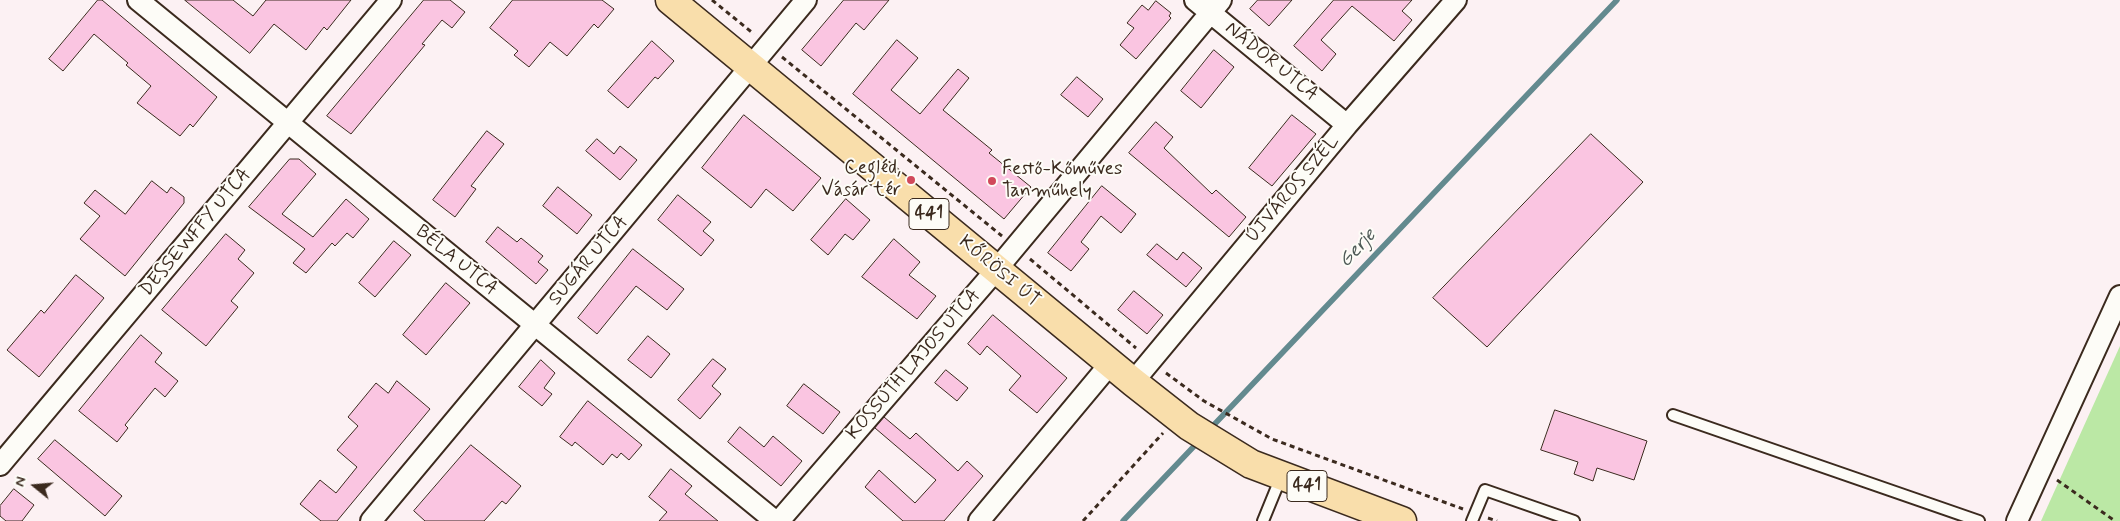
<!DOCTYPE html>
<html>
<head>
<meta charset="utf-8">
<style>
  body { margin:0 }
  #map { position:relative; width:2120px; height:521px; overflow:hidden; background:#fcf1f3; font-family:Mynerve,sans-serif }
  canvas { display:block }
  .north { position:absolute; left:10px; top:461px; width:50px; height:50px; -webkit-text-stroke:4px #fdfcf7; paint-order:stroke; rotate:287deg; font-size:14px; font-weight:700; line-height:20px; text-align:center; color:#3b2a1e }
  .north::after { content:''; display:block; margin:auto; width:18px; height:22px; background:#3b2a1e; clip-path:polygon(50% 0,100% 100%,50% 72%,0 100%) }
</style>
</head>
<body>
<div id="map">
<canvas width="2120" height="521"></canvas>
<div class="north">N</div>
</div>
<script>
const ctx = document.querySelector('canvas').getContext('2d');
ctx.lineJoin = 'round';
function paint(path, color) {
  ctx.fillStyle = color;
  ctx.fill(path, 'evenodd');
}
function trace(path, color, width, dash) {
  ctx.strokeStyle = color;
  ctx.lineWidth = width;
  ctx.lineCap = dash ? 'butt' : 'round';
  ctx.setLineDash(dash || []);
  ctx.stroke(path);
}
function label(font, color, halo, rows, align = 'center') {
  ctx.font = font + ' Mynerve,sans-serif';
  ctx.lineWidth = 4;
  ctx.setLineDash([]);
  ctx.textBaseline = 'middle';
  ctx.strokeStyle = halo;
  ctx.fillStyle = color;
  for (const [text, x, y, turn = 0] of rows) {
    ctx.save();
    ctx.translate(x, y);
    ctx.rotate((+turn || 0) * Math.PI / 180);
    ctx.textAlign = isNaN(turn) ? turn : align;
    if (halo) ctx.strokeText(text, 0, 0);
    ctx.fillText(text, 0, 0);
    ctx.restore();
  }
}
paint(new Path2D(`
  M2120,346V521H2041Z`), '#bbe8a5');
trace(new Path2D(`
  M1209,430L1617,0
  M1123,521L1199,441`), '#638a8f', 5.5);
const building = new Path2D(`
  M98,0H102L217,97L193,127L190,124L180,136L137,103L151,86L126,65L128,63L94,34L63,71L49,59Z
  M185,0H233L253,16L266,0H351L327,30L324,27L306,50L274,24L250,53Z
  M424,0H450L465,12L452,28L442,20L422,44L425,45L351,134L327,116Z
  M513,0H602L614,9L598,28L594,24L567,56L550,42L529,67L514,55L518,51L490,28Z
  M844,0H889L864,30L856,23L821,66L802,50Z
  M1258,0H1292L1269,26L1250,9Z
  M1334,0H1412L1402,11L1412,20L1394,41L1352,6L1321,40L1336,54L1322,71L1294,46Z
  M1156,1L1171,13L1169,16L1171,18L1136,59L1120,45L1134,28L1127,23L1142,5L1148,10Z
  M897,40L918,58L891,90L920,114L958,69L969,78L943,110L992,150L989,153L1031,187L1004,219L853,94Z
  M652,41L674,61L658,79L655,77L628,108L608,91Z
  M1214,50L1234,67L1201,108L1181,91Z
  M1077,77L1103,99L1088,117L1061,95Z
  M744,115L821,178L793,211L766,189L751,208L702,168Z
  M1292,115L1316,134L1272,186L1249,168Z
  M1156,122L1173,137L1164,148L1212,194L1216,190L1246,217L1229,237L1129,153Z
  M487,131L504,144L471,186L476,189L455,217L433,200Z
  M1591,134L1643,182L1487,347L1433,298Z
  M597,139L614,154L620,146L637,160L620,180L586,151Z
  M290,159H299L316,174L282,214L313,237L346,199L369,219L353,238L347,233L335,246L332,243L306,273L293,263L305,249L249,207Z
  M152,181L167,193L171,187L184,197V203L125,276L80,239L100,216L84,203L95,190L125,214Z
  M1102,186L1136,214L1121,233L1101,216L1081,242L1089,249L1071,271L1048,253Z
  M558,187L592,215L577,234L543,206Z
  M678,195L711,222L703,231L714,240L701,256L658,220Z
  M846,199L870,220L853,240L845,234L828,255L811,240Z
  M498,227L517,242L521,238L543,256L538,262L548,270L536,284L486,242Z
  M226,234L245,250L238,259L254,273L231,301L238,307L206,346L162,310Z
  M894,239L920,262L909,275L936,296L917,319L862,277Z
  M394,241L411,255L375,297L359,283Z
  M1157,244L1177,260L1183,252L1202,268L1186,287L1147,255Z
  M633,249L684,289L667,310L636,286L597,334L578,318Z
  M76,275L104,298L39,377L7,350L41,310L44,313Z
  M446,283L470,303L426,355L403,335Z
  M1134,291L1163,315L1147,334L1118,310Z
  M993,315L1067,378L1037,413L1009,390L1021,376L987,346L980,355L968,344Z
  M141,335L162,353L155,362L178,381L165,397L155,388L125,425L128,428L117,442L79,411Z
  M648,336L670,354L651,378L628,360Z
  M713,359L726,369L712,386L721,394L700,419L678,400Z
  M541,360L555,373L544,388L552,394L542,406L519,387Z
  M946,370L968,388L957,401L935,383Z
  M397,381L430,409L337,521H321L300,504L320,480L336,493L357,467L337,450L358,426L348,417L376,383L388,393Z
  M804,384L840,412L823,434L787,406Z
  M588,401L642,445L629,460L621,453L617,458L612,454L603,465L575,442L572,446L560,437Z
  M1555,410L1647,441L1634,480L1597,468L1593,481L1574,474L1578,462L1541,450Z
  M884,417L910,439L916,433L958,471L967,461L983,476L944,521H903L865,487L879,470L915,503L936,480L875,428Z
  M740,427L764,447L773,436L802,461L781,486L728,442Z
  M55,440L122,496L105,516L38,459Z
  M471,445L521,486L506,504L502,501L484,521H425L414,511Z
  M671,469L692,486L685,494L718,521H659L667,512L649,497Z
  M14,489L34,505L22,521H6L0,516V506Z`);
paint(building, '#fac5e1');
trace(building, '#3b2a1e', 1);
const service = new Path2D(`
  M1673,415L1979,521
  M1263,521L1281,477
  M1472,521L1485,490L1574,521`);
const minor = new Path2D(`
  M138,0L775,521
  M1195,0L1347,125
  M1133,382L1347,125L1456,0
  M0,465L391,0
  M371,521L806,0
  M779,521L996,270L1221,0
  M979,521L1110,364
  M2017,521L2120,296`);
const primary = new Path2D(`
  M670,0L1133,382L1189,426L1251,464L1402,521`);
trace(service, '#3b2a1e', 14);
trace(minor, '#3b2a1e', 24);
trace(primary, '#3b2a1e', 31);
trace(new Path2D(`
  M712,0L754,34
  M782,57L1002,236
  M1030,259L1136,348
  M1166,373L1204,401L1272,439L1463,509
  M2057,480L2115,521
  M1488,518L1497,521
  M1083,521L1163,433`), '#3b2a1e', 3, [5, 4]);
trace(service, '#fdfcf7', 10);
trace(minor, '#fdfcf7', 20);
trace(primary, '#f9deab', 28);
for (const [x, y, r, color] of [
  [911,180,5,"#d1495b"],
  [992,181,5,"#d1495b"]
]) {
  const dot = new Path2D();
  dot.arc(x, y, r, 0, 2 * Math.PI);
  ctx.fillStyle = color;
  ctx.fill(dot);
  trace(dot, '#fdfcf7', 2);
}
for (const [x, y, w] of [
  [929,214,40],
  [1307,486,40]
]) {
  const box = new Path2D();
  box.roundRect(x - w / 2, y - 15.5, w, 31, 4);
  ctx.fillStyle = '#fdfcf7';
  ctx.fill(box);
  trace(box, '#3b2a1e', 1);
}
label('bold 18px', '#3b2a1e', null, [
  ["441",929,214],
  ["441",1307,486]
]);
label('19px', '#3b2a1e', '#fdfcf7', [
  ["NÁDOR UTCA",1271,62,39],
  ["ÚJVÁROS SZÉL",1293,190,-50],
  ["DESSEWFFY UTCA",196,233,-50],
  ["BÉLA UTCA",456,261,39],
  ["SUGÁR UTCA",589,261,-50],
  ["KŐRÖSI ÚT",999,272,40],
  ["KOSSUTH LAJOS UTCA",914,365,-49]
]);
label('19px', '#3b2a1e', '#fdfcf7', [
  ["Cegléd,",901,169],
  ["Vásár tér",901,191],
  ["Festő-Kőműves",1002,170,"left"],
  ["Tanműhely",1002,192,"left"]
], 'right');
label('italic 20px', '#4f5a57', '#fdfcf7', [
  ["Gerje",1358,249,-47]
]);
</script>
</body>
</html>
